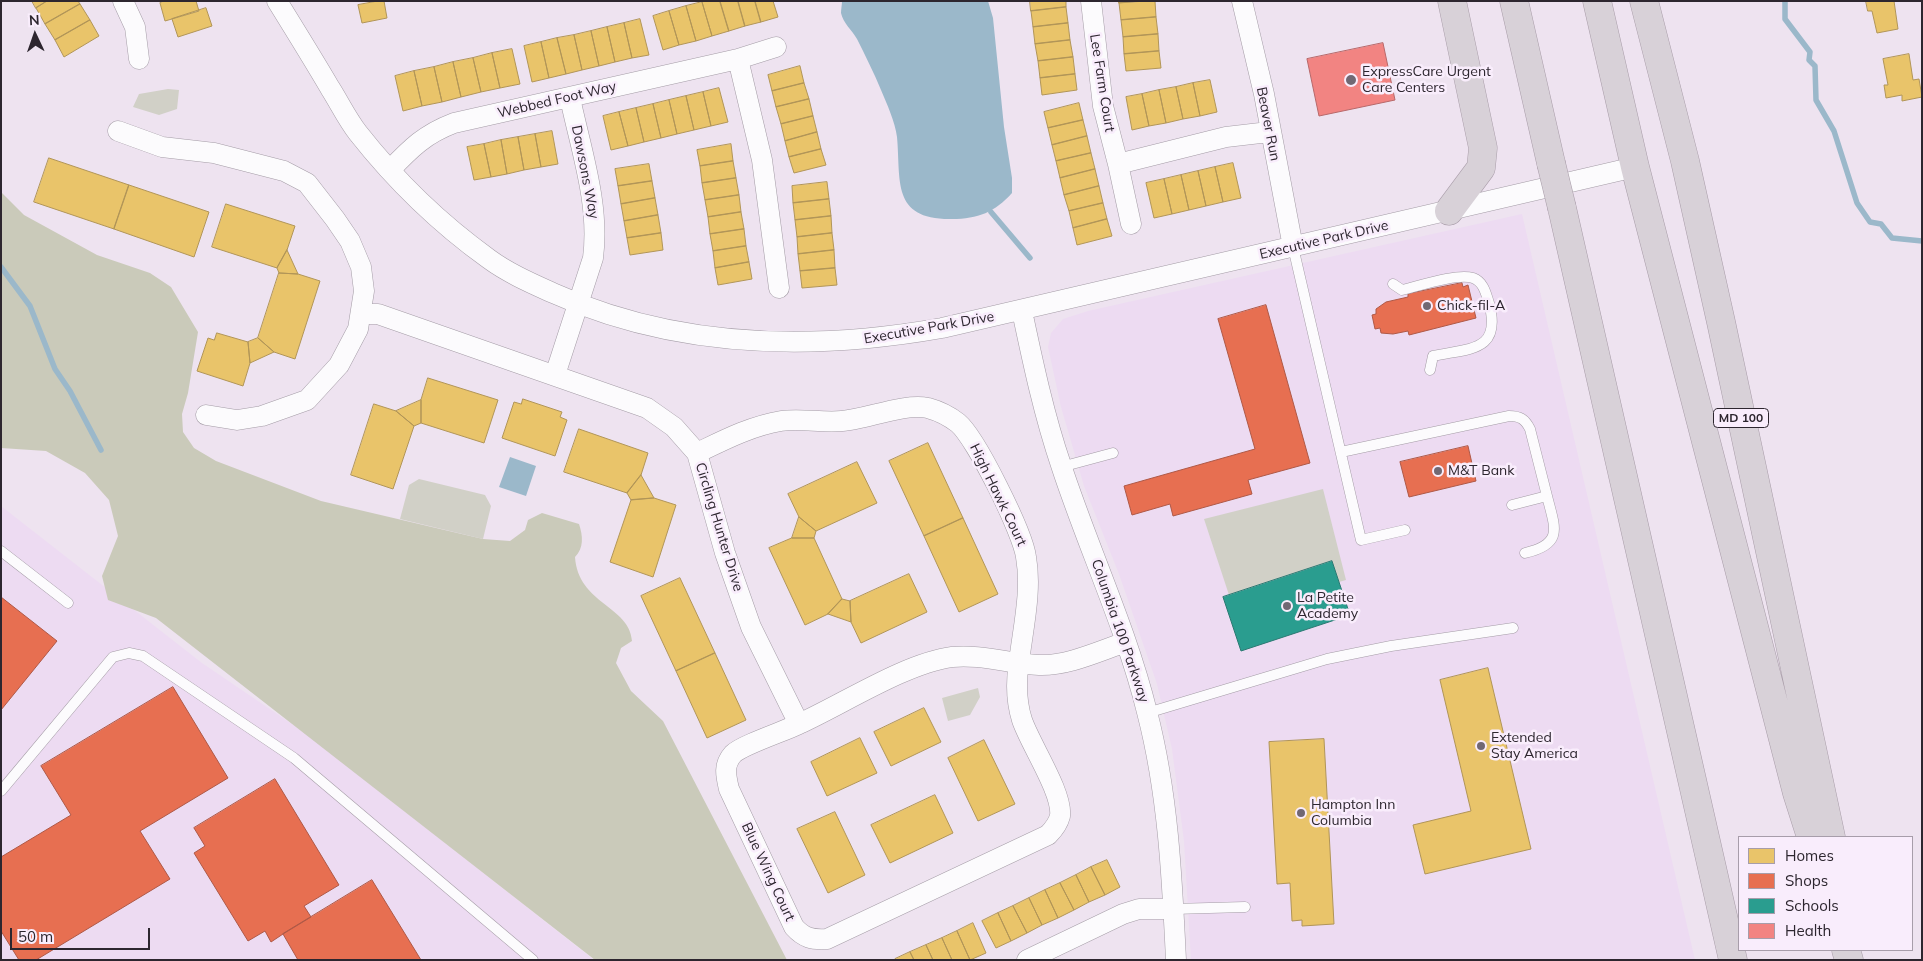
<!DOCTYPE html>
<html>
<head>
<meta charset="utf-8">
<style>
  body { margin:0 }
  #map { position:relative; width:1923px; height:961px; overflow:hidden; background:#eee3f0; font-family:Mulish,sans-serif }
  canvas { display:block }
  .frame { position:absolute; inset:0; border:2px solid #2d262f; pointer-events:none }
  .legend { position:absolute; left:1738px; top:836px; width:175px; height:115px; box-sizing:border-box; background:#f9edfc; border:1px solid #a79daa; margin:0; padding:6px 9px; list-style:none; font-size:15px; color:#2d262f }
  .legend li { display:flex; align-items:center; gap:10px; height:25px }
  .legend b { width:25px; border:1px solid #a79daa }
  .north { position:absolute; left:10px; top:10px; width:50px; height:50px; -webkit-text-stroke:4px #f9edfc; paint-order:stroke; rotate:357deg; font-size:14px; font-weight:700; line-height:20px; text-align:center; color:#2d262f }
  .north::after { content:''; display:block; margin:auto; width:18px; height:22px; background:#2d262f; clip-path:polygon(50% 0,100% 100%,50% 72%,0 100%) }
  .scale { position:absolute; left:10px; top:928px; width:140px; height:22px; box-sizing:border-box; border:2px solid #2d262f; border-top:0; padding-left:6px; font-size:15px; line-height:18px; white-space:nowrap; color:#2d262f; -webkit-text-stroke:4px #f9edfc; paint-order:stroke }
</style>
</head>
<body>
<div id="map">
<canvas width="1923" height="961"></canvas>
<div class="frame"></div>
<ul class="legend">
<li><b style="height:14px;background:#e9c46a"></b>Homes</li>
<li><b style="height:14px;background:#e76f51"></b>Shops</li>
<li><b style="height:14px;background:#2a9d8f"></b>Schools</li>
<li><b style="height:14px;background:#f28482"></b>Health</li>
</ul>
<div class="north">N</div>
<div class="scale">50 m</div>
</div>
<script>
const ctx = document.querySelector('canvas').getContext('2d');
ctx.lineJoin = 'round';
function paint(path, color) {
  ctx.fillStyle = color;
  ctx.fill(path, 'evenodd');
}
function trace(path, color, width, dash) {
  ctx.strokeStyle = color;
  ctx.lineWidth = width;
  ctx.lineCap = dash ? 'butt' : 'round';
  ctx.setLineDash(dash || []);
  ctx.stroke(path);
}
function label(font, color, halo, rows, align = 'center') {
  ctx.font = font + ' Mulish,sans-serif';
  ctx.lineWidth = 5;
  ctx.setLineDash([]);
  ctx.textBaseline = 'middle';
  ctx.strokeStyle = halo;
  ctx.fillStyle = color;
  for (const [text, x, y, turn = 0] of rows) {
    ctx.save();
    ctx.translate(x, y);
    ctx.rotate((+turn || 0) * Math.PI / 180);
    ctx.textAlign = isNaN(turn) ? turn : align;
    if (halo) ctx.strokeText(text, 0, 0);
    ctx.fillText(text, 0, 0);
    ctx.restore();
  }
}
paint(new Path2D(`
  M1522,214L1695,960H1191L1184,841L1172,749L1157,684L1119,574L1084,486L1061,407L1048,347L1051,333L1063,319L1088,311Z
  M1,506L202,663L308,735L594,960H1Z`), '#eddbf2');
paint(new Path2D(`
  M168,89L179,90L177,109L159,115L133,107L139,94Z
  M419,479L485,495L491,506L483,539L400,519L409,485Z
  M1323,489L1346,580L1339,582L1332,561L1229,595L1204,519Z
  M978,688L980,697L970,715L948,721L942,698Z`), '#d1d0c7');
paint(new Path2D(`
  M1,192L24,215L97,255L150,273L171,287L198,332L188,393L182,414L183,432L194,448L216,461L321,501L483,539L510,541L525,530L528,520L542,513L579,524C583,536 584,548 575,557C578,604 630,606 632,641L621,648L616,663L631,691L663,721L787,960H595L156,618L108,600L102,576L118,536L109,500L85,473L46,451L1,448Z`), '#cacaba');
paint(new Path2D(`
  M842,1H988L993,18L1004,127L1012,178V193C995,212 978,219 952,219C891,220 901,181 897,137C895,122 887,104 881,90C874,73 865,55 857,39C852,30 843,23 841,13C841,9 842,5 842,1Z
  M510,457L536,466L526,496L499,487Z`), '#9bb8ca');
const homes = new Path2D(`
  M32,1H47L36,8Z
  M47,1H78L80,4L45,24L36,8Z
  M164,1H196L199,11L165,21L160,3Z
  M378,1H384L387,18L362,23L358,5Z
  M720,1L729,31L712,36L702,2Z
  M720,1H738L745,26L729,31Z
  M738,1H755L761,22L745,26Z
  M755,1H773L778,17L761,22Z
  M1030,1H1066V7L1031,11Z
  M1119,1H1142L1119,3Z
  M1155,1L1156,17L1121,20L1119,3Z
  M1866,1H1894L1898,29L1877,33L1872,11H1868Z
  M702,2L712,36L696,41L686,6Z
  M80,4L90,20L55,40L45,24Z
  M686,6L696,41L679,45L669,11Z
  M1066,7L1068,23L1033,27L1031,11Z
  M206,8L212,26L178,37L172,19Z
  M669,11L679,45L663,50L653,16Z
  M1156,17L1158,34L1123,37L1121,20Z
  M640,19L649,55L632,58L624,23Z
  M90,20L99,36L64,57L55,40Z
  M624,23L632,58L615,62L607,27Z
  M1068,23L1070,40L1035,44L1033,27Z
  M607,27L615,62L599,66L591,31Z
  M591,31L599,66L582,70L574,35Z
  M1158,34L1159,51L1124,54L1123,37Z
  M574,35L582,70L566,74L557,38Z
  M557,38L566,74L549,78L541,42Z
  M1070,40L1073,57L1038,61L1035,44Z
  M541,42L549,78L532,82L524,46Z
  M512,49L520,84L500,88L492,53Z
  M1159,51L1161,68L1126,71L1124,54Z
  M492,53L500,88L481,92L473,58Z
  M1909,54L1913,80L1919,79L1922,97L1902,101V95L1886,98L1884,85H1888L1883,59Z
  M1073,57L1075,74L1040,78L1038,61Z
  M473,58L481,92L461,97L453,62Z
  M453,62L461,97L442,102L434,67Z
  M800,66L804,83L772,91L768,75Z
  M434,67L442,102L422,106L414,71Z
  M414,71L422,106L403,111L395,76Z
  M1075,74L1077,90L1042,95L1040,78Z
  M1210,80L1217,112L1200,116L1193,83Z
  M804,83L809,99L776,107L772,91Z
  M1193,83L1200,116L1183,119L1176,87Z
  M1176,87L1183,119L1166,123L1159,90Z
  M719,88L728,122L711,126L703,92Z
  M1159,90L1166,123L1149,126L1142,94Z
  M703,92L711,126L694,130L686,96Z
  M1142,94L1149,126L1132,130L1126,97Z
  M686,96L694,130L677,134L669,100Z
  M809,99L813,116L781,124L776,107Z
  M669,100L677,134L661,138L653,104Z
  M1079,103L1083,120L1048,128L1044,112Z
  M653,104L661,138L644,142L636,108Z
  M636,108L644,142L628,146L619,112Z
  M619,112L628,146L611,150L603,116Z
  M813,116L817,132L785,141L781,124Z
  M1083,120L1087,136L1052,145L1048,128Z
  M552,131L558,164L541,167L535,134Z
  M817,132L821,149L789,157L785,141Z
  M535,134L541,167L524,170L518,137Z
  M1087,136L1091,153L1056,161L1052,145Z
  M518,137L524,170L507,174L501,140Z
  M501,140L507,174L491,177L484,144Z
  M484,144L491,177L474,180L467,147Z
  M731,144L733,161L700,166L697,150Z
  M821,149L826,165L794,173L789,157Z
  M1091,153L1095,169L1060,178L1056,161Z
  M49,158L129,185L114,229L34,202Z
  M733,161L736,178L702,183L700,166Z
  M1233,163L1241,198L1223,202L1215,167Z
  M649,164L652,181L618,186L615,169Z
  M1215,167L1223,202L1206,206L1198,171Z
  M1095,169L1099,186L1064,195L1060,178Z
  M1198,171L1206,206L1189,210L1181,175Z
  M1181,175L1189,210L1172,214L1164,179Z
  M736,178L739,195L705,200L702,183Z
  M1164,179L1172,214L1154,218L1146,183Z
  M652,181L655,198L621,204L618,186Z
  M827,182L829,199L793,203L792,186Z
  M129,185L209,212L194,257L114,229Z
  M1099,186L1103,203L1069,211L1064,195Z
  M739,195L741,212L708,217L705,200Z
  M655,198L658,215L624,221L621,204Z
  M829,199L831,216L795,220L793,203Z
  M1103,203L1107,219L1073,228L1069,211Z
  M226,204L295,226L287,250L277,268L212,247Z
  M741,212L744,229L710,234L708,217Z
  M658,215L661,233L627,238L624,221Z
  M831,216L832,233L797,237L795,220Z
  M1107,219L1112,236L1077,245L1073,228Z
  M744,229L746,246L713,251L710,234Z
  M661,233L663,250L630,255L627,238Z
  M832,233L834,250L798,254L797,237Z
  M746,246L749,262L715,268L713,251Z
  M287,250L298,274L279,273L277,268Z
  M834,250L835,268L800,271L798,254Z
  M749,262L752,279L718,285L715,268Z
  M835,268L837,285L802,288L800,271Z
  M279,273L298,274L320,281L295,359L274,352L258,338Z
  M217,333L248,342L250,363L243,386L197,371L208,338L214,340Z
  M258,338L274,352L250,363L248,342Z
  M428,378L498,400L484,443L421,423V400Z
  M523,399L562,412L560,417L567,420L555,456L502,438L514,402L521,404Z
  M421,400V423L414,426L396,411Z
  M374,404L396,411L414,426L393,489L351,475Z
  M579,429L648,453L641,475L627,493L564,472Z
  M928,443L963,518L924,536L889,461Z
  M857,462L877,503L816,531L799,517L788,494Z
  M641,475L654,498L631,500L627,493Z
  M654,498L676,505L653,577L610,562L631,500Z
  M799,517L816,531L814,538H792Z
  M963,518L998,594L959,612L924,536Z
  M792,538H814L842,599L828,614L805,625L769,548Z
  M909,574L927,612L861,643L851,622L850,601Z
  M680,578L715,653L676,671L641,596Z
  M842,599L850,601L851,622L828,614Z
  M715,653L746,720L707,738L676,671Z
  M1488,668L1531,849L1425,874L1413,825L1471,811L1440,680Z
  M924,708L941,742L891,766L874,732Z
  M860,738L877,773L827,796L811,762Z
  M1324,739L1334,924L1302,926V920L1292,921L1290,883L1277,884L1269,742Z
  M984,740L1015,804L978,821L948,758Z
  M935,795L953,833L890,863L871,825Z
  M835,812L865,875L828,893L797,829Z
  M1107,860L1120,887L1105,895L1091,867Z
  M1091,867L1105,895L1089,902L1076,875Z
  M1076,875L1089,902L1074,910L1060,883Z
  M1060,883L1074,910L1058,918L1045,890Z
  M1045,890L1058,918L1042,925L1029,898Z
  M1029,898L1042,925L1027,933L1013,906Z
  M1013,906L1027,933L1011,941L998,913Z
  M998,913L1011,941L996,948L982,921Z
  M973,923L986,953L970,960L957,931Z
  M957,931L970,960H952L942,938Z
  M942,938L952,960H933L926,945Z
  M926,945L933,960H914L910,952Z
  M910,952L914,960H895V959Z`);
paint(homes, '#e9c46a');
trace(homes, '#b19558', 1);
const shops = new Path2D(`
  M1462,283L1463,287L1468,285L1476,318L1409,335L1408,331L1393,334L1381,333L1380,328L1375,329L1372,315L1376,314V309L1386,302L1408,297V294Z
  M1266,305L1310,463L1248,480L1252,494L1173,516L1170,504L1132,515L1124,486L1255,449L1218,319Z
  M1468,446L1476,481L1409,497L1400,462Z
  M1,597L57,641L1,710Z
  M173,687L228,778L140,831L170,879L36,960H19L1,931V857L71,815L41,766Z
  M275,779L339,885L304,906L311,917L283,934L271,942L265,931L248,941L194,853L205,846L194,828Z
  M372,880L421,960H298L283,934Z`);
paint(shops, '#e76f51');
trace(shops, '#af5947', 1);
const schools = new Path2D(`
  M1332,561L1350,615L1241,651L1223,597Z`);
paint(schools, '#2a9d8f');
trace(schools, '#2b7972', 1);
const health = new Path2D(`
  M1383,43L1395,100L1319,116L1307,59Z`);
paint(health, '#f28482');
trace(health, '#b76869', 1);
trace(new Path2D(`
  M1785,1V19L1810,52L1809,60L1815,66L1816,100L1834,131L1857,203L1870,222L1881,224L1892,238L1922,241
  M991,212L1030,258
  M1,267L30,306L55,369L70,391L101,450`), '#9bb8ca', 5.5);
const service = new Path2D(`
  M1293,247L1361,540L1405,530
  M1393,284L1402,290C1419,286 1457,273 1473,278C1484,282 1486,294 1489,303C1502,352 1470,348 1433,356L1430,370
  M1341,452L1509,416C1520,416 1525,419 1530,429L1547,496
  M1061,467L1113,453
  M1512,505L1547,496C1555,528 1564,544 1525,553
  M1,551L68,603
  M1147,713L1327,659L1391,646L1513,628
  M1,791L113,657L129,653L143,656L294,758L533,960
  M1173,909L1245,907`);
const minor = new Path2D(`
  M123,1L135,27L139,59
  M277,1C295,30 313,59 330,88C339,102 347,119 358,133C395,180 439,223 489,259C508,273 531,283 553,293C675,348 812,351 942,328L1635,167
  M1091,1L1103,106L1118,164L1226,137L1269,132
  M1242,1L1264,94L1293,247
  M738,59L762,160L779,288
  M118,131L162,147L214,153L284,171L307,183L335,219L350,241L361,267L364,291L358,329L339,365L307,400L262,416L237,420L206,415
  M1118,164L1131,224
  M390,170C411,148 425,134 454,123L738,59L776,47
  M1022,311C1033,363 1044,415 1061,465C1088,548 1126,627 1147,712C1168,793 1172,876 1176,960
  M361,314H378L647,408L674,427L697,453L725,553L751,627L799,724
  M555,375L593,258C600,205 581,150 570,98
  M697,453C724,440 751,426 781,421C801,418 822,423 842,421C867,419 904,403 928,408C939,411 949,416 958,423C976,438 1023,533 1026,557C1032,591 1023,628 1019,662C1016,681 1016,701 1022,720C1030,744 1063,793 1060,816C1058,824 1053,830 1048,835L827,939C812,940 804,938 794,927L729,789C726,776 723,765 733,754C742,745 785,731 799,724C843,704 906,663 952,657C982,654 1009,664 1039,665C1068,666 1099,651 1126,642
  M1027,960L1123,914L1139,909H1173`);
const motorway = new Path2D(`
  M1514,1L1551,163
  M1597,1L1635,167L1797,793L1811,837
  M1644,1L1685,161L1721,322L1831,837
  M1562,208L1733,960
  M1449,211L1481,168L1483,148L1452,1
  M1846,950L1849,960`);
trace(service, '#a49ca6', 11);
trace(minor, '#a49ca6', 21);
trace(motorway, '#a99da9', 29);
trace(service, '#fcfbfd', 10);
trace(minor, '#fcfbfd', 20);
trace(motorway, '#d8d1d8', 28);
const motorwayBridge = new Path2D(`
  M1551,163L1562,208`);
trace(motorwayBridge, '#a99da9', 29, []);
trace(motorwayBridge, '#d8d1d8', 28);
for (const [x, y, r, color] of [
  [1351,80,6,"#716873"],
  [1427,306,5,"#716873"],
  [1438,471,5,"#716873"],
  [1287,606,5,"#716873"],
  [1481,746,5,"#716873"],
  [1301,813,5,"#716873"]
]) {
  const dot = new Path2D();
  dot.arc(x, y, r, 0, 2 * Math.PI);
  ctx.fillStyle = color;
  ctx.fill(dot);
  trace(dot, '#f9edfc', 2);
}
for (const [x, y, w] of [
  [1741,418,55]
]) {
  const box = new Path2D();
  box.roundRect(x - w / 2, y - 9.5, w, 19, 4);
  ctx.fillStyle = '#f9edfc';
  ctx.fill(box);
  trace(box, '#2d262f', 1);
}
label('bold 12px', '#2d262f', null, [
  ["MD 100",1741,418]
]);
label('14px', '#2d262f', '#f9edfc', [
  ["ExpressCare Urgent",1362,72],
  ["Care Centers",1362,88],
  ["Chick-fil-A",1437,306],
  ["M&T Bank",1448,471],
  ["La Petite",1297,598],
  ["Academy",1297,614],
  ["Extended",1491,738],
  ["Stay America",1491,754],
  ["Hampton Inn",1311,805],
  ["Columbia",1311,821]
], 'left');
label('14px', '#2d262f', '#f9edfc', [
  ["Lee Farm Court",1102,83,81],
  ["Webbed Foot Way",557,100,-13],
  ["Beaver Run",1268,124,79],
  ["Dawsons Way",585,172,79],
  ["Executive Park Drive",1324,240,-13],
  ["Executive Park Drive",929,328,-10],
  ["High Hawk Court",998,495,64],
  ["Circling Hunter Drive",719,527,73],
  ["Columbia 100 Parkway",1120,631,71],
  ["Blue Wing Court",768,872,65]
]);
</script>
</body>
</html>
